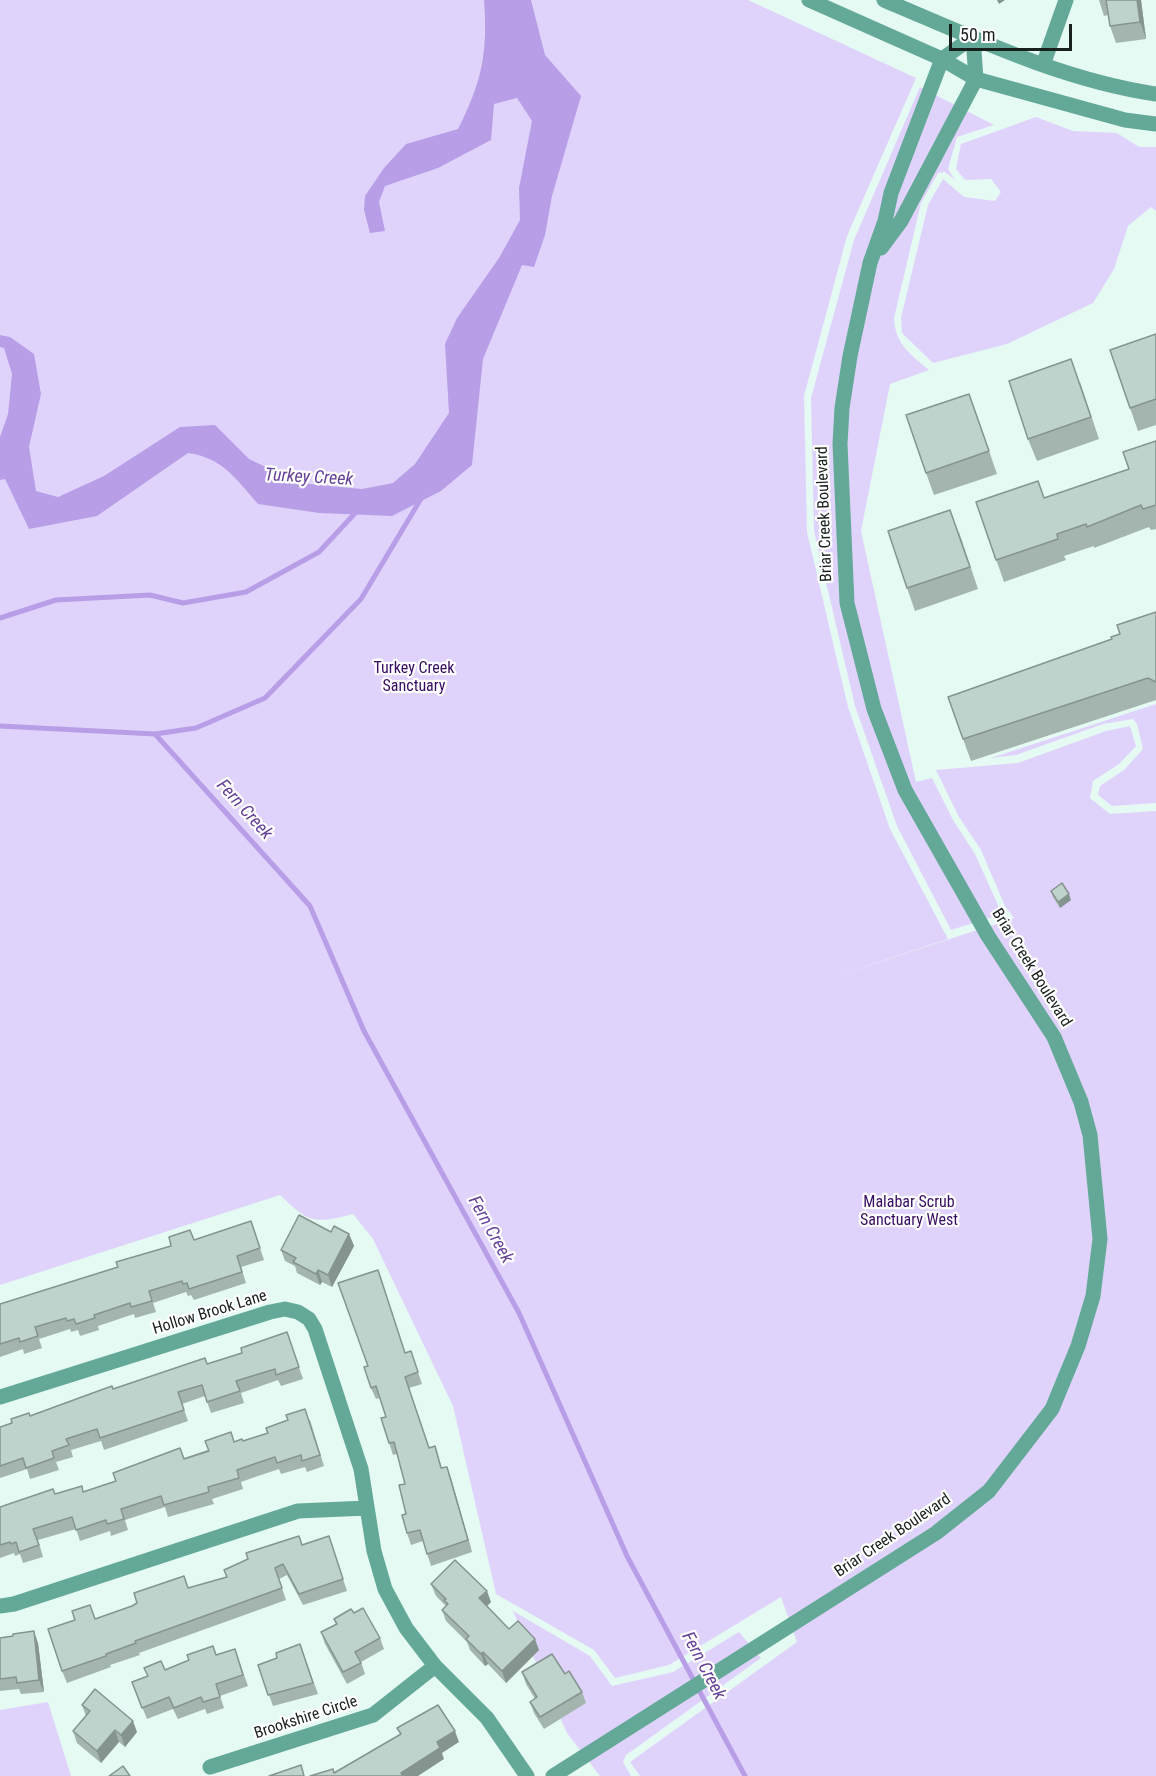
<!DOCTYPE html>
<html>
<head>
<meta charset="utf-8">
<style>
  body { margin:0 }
  #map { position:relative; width:1156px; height:1776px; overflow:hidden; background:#e4faf3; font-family:"Roboto Condensed",sans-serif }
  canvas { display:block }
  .scale { position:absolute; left:949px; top:24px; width:123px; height:27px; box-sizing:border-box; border:3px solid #19211f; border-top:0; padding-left:8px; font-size:18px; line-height:21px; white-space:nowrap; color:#19211f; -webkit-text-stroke:4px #fff; paint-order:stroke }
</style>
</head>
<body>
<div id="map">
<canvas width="1156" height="1776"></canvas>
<div class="scale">50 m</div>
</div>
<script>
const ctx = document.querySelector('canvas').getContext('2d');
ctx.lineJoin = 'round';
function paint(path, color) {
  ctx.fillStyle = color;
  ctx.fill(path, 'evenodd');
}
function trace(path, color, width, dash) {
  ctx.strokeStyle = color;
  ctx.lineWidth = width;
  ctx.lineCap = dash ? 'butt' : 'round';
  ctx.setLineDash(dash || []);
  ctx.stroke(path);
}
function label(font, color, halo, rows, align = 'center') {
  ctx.font = font + ' "Roboto Condensed",sans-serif';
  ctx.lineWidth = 4.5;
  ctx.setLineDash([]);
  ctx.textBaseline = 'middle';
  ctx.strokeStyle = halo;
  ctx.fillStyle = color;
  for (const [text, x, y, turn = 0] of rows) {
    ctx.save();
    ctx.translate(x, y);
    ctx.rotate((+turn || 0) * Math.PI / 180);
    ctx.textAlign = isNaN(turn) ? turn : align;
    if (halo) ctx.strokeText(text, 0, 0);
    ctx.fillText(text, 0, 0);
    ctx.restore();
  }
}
paint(new Path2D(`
  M0,0H748L916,78L847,236L804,396L807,532L848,707L890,829L948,939L803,987L1014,918L1005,906L981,850L959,817L936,770L1018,763L1106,731L1130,726L1136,746L1119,764L1093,781L1090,798L1110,814L1156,811V1776H640L630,1762L797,1642L781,1597L669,1665L615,1678L594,1650L496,1594L453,1406L373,1239L353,1214C314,1224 309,1223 280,1195L0,1285Z
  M920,87L994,125L957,137L948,169L955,180L945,172L938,173L921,203L894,318C895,344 910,354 929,370L890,384L861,531L916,782L932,778L953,820L975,854L1002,914L951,930L897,826L855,706L814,531L811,398L854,240Z
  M1036,117L1073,131L1117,133L1139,147H1156V211L1151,207L1128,226L1114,269L1093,303L1007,344L933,363L902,333L901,318L928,205L943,179L964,197L995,201L1001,192L991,179L965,180L956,169L961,144Z
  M1156,704V803L1112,806L1098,795L1100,786L1124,770L1143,749L1137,724L1133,719L1103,724L1016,755L991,758Z
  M513,1611L590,1656L612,1686L673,1672L739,1632L761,1658L626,1755L623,1762L631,1776H600L567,1733Z
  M48,1702L71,1776H0V1710Z`), '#e0d3fb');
paint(new Path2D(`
  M484,0H531L545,55L581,96L552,196L545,235L534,267L522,265L483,359L472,465L441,491L392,516L319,513L258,504C236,479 223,458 188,453L97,516L29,529L5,479L0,480V437L8,414L12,374L4,348L0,347V335L10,337L34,354L41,394L29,447L36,491L58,497L104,476L180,427L215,425L249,459L299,483L362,489L393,483L415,464L449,413L445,344L457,318L499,258L520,220L519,188L532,121L517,98L494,104L491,140L438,168L385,186L379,202L385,231L370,233L364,210L365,196L384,168L406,144L458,129C482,82 488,52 484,0Z`), '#b89ee7');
trace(new Path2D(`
  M0,618L56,600L150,595L183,603L246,592L319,552L358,510
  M0,726L155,734L310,906L364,1031L519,1313L627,1556L745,1776
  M155,734L196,728L265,698L361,599L422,497`), '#b89ee7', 5);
trace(new Path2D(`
  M809,0L942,59L976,79L1125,120L1156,124
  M884,0C972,37 1061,80 1156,94
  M1043,65L1066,0
  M881,248L901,221L976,79L973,37
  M0,1397L270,1312L285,1309L298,1312L309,1319L315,1329L361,1469L374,1551L385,1589L406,1628L435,1666L487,1718L527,1776
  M0,1606L14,1604L298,1511L367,1508
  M210,1767L373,1715L435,1666
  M553,1776L936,1533L989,1491L1052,1409L1078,1346L1093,1296L1100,1239L1090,1135L1081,1102L1054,1037L988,936L905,790L874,709L847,603L840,444L842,408L850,356L870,263L885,221L891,193L942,59L973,37`), '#64a998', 15);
paint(new Path2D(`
  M1099,0H1141L1146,39L1116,43L1110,26L1108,15L1104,16Z
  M1156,334V425L1138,431L1130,408Z
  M1080,382L1099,439L1037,461L1028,439Z
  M977,416L997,474L934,495L926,473Z
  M1156,441V529L1151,530L1149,527L1094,548V546L1064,556L1066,560L1004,582L976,502L1044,498L1129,469Z
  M959,532L978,589L915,611L907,588Z
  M1156,613V700L971,761L963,739L1120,634Z
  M1051,891L1071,900L1060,908L1053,897Z
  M251,1221L264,1260L241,1267L246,1283L194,1300L191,1295L188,1296L186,1292L153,1303L156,1312L135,1318L134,1314L98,1326L99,1330L80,1336L78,1330L71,1332L70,1329L39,1339L42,1348L24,1354L23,1349L0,1357V1304L118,1267L194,1240Z
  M331,1232L349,1234L354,1246L332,1287L322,1282L320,1285L297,1273L295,1266L285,1261L281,1250Z
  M287,1332L303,1379L281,1386L278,1380L241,1393L244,1403L211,1413L205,1396L182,1404L188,1421L104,1450L101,1441L71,1450L73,1457L56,1462L59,1470L30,1479L27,1469L0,1478V1427L113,1389L207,1364L242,1353Z
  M411,1351L422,1384L409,1388L429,1448L435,1446L442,1468L447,1467L472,1552L431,1566L423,1541L411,1545L407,1533L405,1484L397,1454L393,1455L381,1418L386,1417L380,1398L376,1399L371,1388L405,1353Z
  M310,1420L324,1466L307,1472L305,1467L281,1474L279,1469L255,1477L241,1482L243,1489L212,1499L214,1504L168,1517L165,1507L125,1520L128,1530L111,1536L110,1531L80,1541L76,1529L38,1540L43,1557L23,1563L20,1554L15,1556L14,1553L0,1558V1507L55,1494L84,1492L234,1441H243Z
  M329,1536L347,1591L303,1605L287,1575L279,1579L286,1600L139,1653L140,1655L110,1665L111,1667L67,1683L62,1671L95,1619L188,1588L227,1577L302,1545Z
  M431,1584L491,1602L487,1606L509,1629L539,1650L506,1683L488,1664L485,1666L470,1650L467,1642L446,1621L442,1610L446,1606L436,1596Z
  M354,1613L380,1638L384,1649L361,1662L365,1674L347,1684L325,1644L321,1632L336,1624L334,1619Z
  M0,1638L38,1643L44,1692L21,1694L19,1689L0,1691Z
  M300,1644L318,1694L273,1706L258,1665L277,1658Z
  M235,1649L248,1686L220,1696L224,1708L207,1714L205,1709L178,1719L173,1709L147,1719L132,1682L165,1670Z
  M522,1672L565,1674L582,1692L586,1703L544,1729L534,1713L530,1702L535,1699L526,1684Z
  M82,1705L137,1732L125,1747L119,1742L101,1763L77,1743L73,1731L86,1716Z`), '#a4b5b0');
paint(new Path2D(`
  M997,0H1005L999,4Z
  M1137,0H1141L1146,39L1140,22Z
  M1069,894L1071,900L1060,908L1058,902Z
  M349,1234L354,1246L332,1287L328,1275Z
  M318,1270L322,1282L320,1285L316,1274Z
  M447,1467L451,1478L472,1552L468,1540Z
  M487,1591L491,1602L483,1610L479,1598Z
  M34,1631L38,1643L44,1692L39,1680Z
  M535,1639L539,1650L506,1683L502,1671Z
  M483,1652L488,1664L485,1666L481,1654Z
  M133,1721L137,1732L125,1747L121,1735Z
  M115,1730L119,1742L101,1763L97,1751Z
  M455,1731L459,1742L442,1753L444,1759L418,1776H402L401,1773L437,1742Z`), '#869490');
const building = new Path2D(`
  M1106,0H1137L1140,22L1110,26Z
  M1156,334V399L1130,408L1110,350Z
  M1071,359L1091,417L1028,439L1009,381Z
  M969,394L989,451L926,473L906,415Z
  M1156,441V505L1143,509L1141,505L1087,527L1086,524L1057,534L1058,539L996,560L976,502L1038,481L1044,498L1129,469L1123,452Z
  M950,510L970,567L907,588L888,531Z
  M1156,612V682L1148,678L963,739L948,697L1112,639L1111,637L1120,634L1117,625Z
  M1062,883L1069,894L1058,902L1051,891Z
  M299,1215L331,1232L334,1226L349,1234L328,1275L318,1270L316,1274L293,1262L296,1258L281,1250Z
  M251,1221L260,1248L237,1256L242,1272L189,1289L187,1283L183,1284L182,1281L149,1291L152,1301L131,1307L130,1303L94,1315L95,1318L76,1324L74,1319L67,1321L66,1318L35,1327L38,1336L20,1342L19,1338L0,1344V1304L118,1267L116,1262L171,1246L169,1237L190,1230L194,1240Z
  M378,1270L405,1353L411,1351L418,1372L405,1377L429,1448L435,1446L441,1468L447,1467L468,1540L427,1554L420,1530L407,1533L402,1515L406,1514L399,1485L405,1484L394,1442L389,1443L381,1418L386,1417L376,1386L371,1388L364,1367L368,1366L338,1283Z
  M287,1332L299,1367L276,1375L275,1369L236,1381L240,1391L207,1402L202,1385L178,1392L184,1410L100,1438L97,1429L66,1439L69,1445L52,1451L54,1458L26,1468L23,1458L0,1466V1427L12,1423L11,1419L29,1413L30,1416L90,1394L112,1386L113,1389L205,1358L207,1364L242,1353L241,1348Z
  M305,1409L320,1455L302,1461L301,1455L277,1463L275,1457L251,1465L237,1470L239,1478L208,1487L209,1492L164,1505L161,1496L121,1509L124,1519L107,1524L106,1520L76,1530L72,1517L33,1529L39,1545L19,1552L16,1542L11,1544L10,1542L0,1545V1507L53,1489L55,1494L82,1486L83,1492L116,1481L113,1473L180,1448L184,1459L209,1451L205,1441L231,1432L234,1442L242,1439L243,1441L268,1433L266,1428L288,1420L286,1415Z
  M299,1536L302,1545L329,1536L343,1579L299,1594L283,1564L275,1568L282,1588L135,1641L136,1643L106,1654V1656L62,1671L48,1629L75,1620L72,1611L90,1605L95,1619L132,1606L137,1603L134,1593L184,1576L188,1588L227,1577L224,1570L248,1559L246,1553Z
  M455,1560L487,1591L479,1598L509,1629L518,1621L535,1639L502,1671L483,1652L481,1654L466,1639L469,1636L442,1610L448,1604L444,1600L446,1599L431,1584Z
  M363,1608L380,1638L355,1652L361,1663L343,1672L321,1632L337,1624L334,1619L351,1609L354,1613Z
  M34,1631L39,1680L17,1683L16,1677L0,1679V1638L13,1636V1634Z
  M300,1644L313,1683L268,1695L258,1665L277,1658L276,1653Z
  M213,1646L216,1655L235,1649L243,1675L216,1684L220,1697L203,1702L201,1697L174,1708L169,1697L142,1708L132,1682L148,1676L144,1668L161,1661L165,1670L189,1660L187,1655Z
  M552,1654L565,1674L569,1671L582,1692L540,1717L530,1702L537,1697L522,1672Z
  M95,1689L133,1721L121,1735L115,1730L97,1751L73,1731L90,1711L82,1705Z
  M438,1705L455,1731L437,1742L440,1748L401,1773L403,1776H310L333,1769L334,1773L401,1734L397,1728Z
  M301,1765L304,1776H269Z
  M123,1766L130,1776H109Z`);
paint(building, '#bfd3cd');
trace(building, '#869490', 1.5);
label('16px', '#19211f', '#fff', [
  ["Briar Creek Boulevard",825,514,-92],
  ["Briar Creek Boulevard",1031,968,58],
  ["Hollow Brook Lane",210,1313,-17],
  ["Briar Creek Boulevard",893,1536,-34],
  ["Brookshire Circle",306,1718,-18]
]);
label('16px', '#370c61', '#fff', [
  ["Turkey Creek",414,669],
  ["Sanctuary",414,687],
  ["Malabar Scrub",909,1203],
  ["Sanctuary West",909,1221]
]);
label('italic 18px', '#654197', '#fff', [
  ["Turkey Creek",309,478,3],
  ["Fern Creek",244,810,48],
  ["Fern Creek",490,1230,61],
  ["Fern Creek",703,1666,62]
]);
</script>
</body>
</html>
